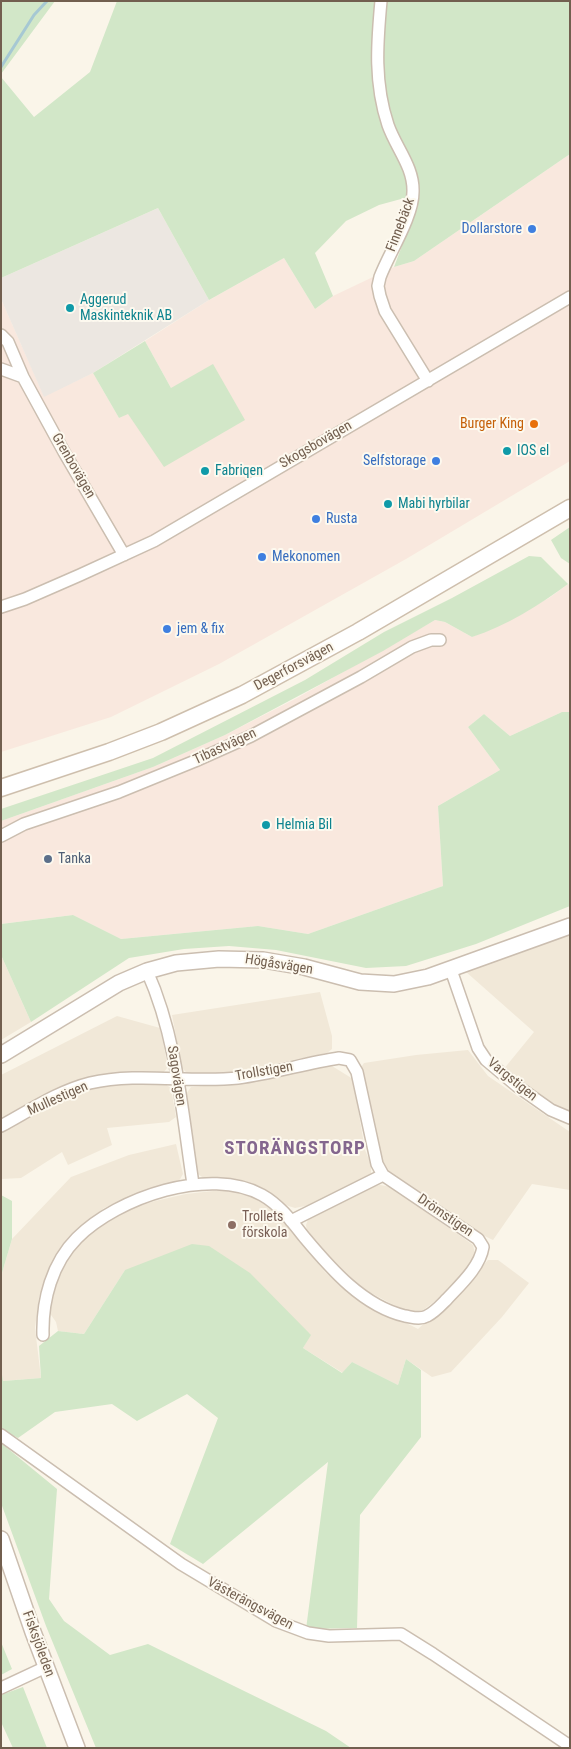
<!DOCTYPE html>
<html>
<head>
<meta charset="utf-8">
<style>
  body { margin:0 }
  #map { position:relative; width:571px; height:1749px; overflow:hidden; background:#faf5e9; font-family:"Roboto Condensed",sans-serif }
  canvas { display:block }
  .frame { position:absolute; inset:0; border:2px solid #725f4f; pointer-events:none }
</style>
</head>
<body>
<div id="map">
<canvas width="571" height="1749"></canvas>
<div class="frame"></div>
</div>
<script>
const ctx = document.querySelector('canvas').getContext('2d');
ctx.lineJoin = 'round';
function paint(path, color) {
  ctx.fillStyle = color;
  ctx.fill(path, 'evenodd');
}
function trace(path, color, width, dash) {
  ctx.strokeStyle = color;
  ctx.lineWidth = width;
  ctx.lineCap = dash ? 'butt' : 'round';
  ctx.setLineDash(dash || []);
  ctx.stroke(path);
}
function label(font, color, halo, rows, align = 'center') {
  ctx.font = font + ' "Roboto Condensed",sans-serif';
  ctx.lineWidth = 4;
  ctx.setLineDash([]);
  ctx.textBaseline = 'middle';
  ctx.strokeStyle = halo;
  ctx.fillStyle = color;
  for (const [text, x, y, turn = 0] of rows) {
    ctx.save();
    ctx.translate(x, y);
    ctx.rotate((+turn || 0) * Math.PI / 180);
    ctx.textAlign = isNaN(turn) ? turn : align;
    if (halo) ctx.strokeText(text, 0, 0);
    ctx.fillText(text, 0, 0);
    ctx.restore();
  }
}
paint(new Path2D(`
  M570,932V1113L555,1107L503,1070L534,1032L465,971Z
  M1,955L31,1022L1,1040Z
  M320,992L332,1036V1049L327,1053L230,1073L188,1074L182,1068L172,1015Z
  M117,1016L160,1028L168,1067L163,1073H127L96,1076L69,1085L1,1120V1075Z
  M468,1050L488,1076L570,1132V1190L532,1184L493,1240L474,1231L381,1166L360,1069L364,1063L416,1055Z
  M332,1066L353,1079L365,1150L371,1164V1173L367,1178L310,1205L295,1208L282,1204L252,1184L232,1178L205,1179L195,1172L184,1097L191,1087L229,1084Z
  M127,1084H165L171,1088L176,1117L169,1122L107,1128L112,1145L68,1165L62,1152L21,1178L1,1179V1132L69,1096L104,1085Z
  M176,1144L183,1174L179,1181L149,1189L104,1208L79,1228L60,1251L47,1276L39,1297L35,1328L41,1378L2,1381L1,1282L2,1273L12,1239L71,1177L129,1155Z
  M380,1185L391,1187L473,1245L476,1257L443,1295L422,1311L407,1312L352,1283L307,1231L306,1225L309,1217L370,1187Z
  M222,1190L248,1194L277,1212L325,1272L354,1296L418,1329L462,1289L488,1260H498L529,1283L502,1317L451,1372L432,1377L406,1359L398,1385L352,1362L343,1373L303,1348L310,1334L125,1270L84,1334L58,1331L56,1322L49,1312L55,1285L71,1253L87,1236L100,1226L132,1208L155,1201L186,1194Z`), '#f1e8d8');
paint(new Path2D(`
  M570,154V461L406,559L219,664L111,717L1,752V299L44,396L93,373L119,418L171,388L145,341L209,300L284,258L315,309L333,296L394,267L414,261Z
  M568,584L570,585V712H562L510,736L484,714L468,727L500,770L438,806L443,886L308,934L258,926L121,939L73,915L1,924V821L153,767L225,735L297,698L435,620L445,622L472,637L549,598Z`), '#f9e8de');
paint(new Path2D(`
  M158,208L209,300L93,373L44,397L1,299V278Z`), '#ece7e1');
paint(new Path2D(`
  M1,1H55L1,74Z
  M117,1H570V154L414,261L394,267L414,214L412,196L379,205L346,221L315,253L333,296L315,309L284,258L209,300L158,208L1,278V77L34,117L90,72Z
  M145,341L171,388L213,364L245,420L164,467L128,414L119,418L93,373Z
  M570,527V564L561,558L551,540Z
  M529,556L541,557L568,584C540,605 506,626 472,637L445,622L435,620L383,651L225,735L153,767L1,821V809L153,758L305,680L384,632L452,598Z
  M562,712H570V906L476,944L406,966L366,968L276,950L229,946L184,949L129,958L31,1022L1,955V924L73,915L121,939L258,926L308,934L443,886L438,806L500,770L468,727L484,714L510,736Z
  M1,1195L12,1201V1239L2,1273L1,1282Z
  M192,1244L209,1246L250,1273L311,1335L303,1348L342,1373L352,1362L398,1385L406,1359L421,1370V1437L360,1515L357,1628L306,1629L328,1462L203,1564L170,1544L218,1418L187,1394L137,1421L112,1404L55,1412L18,1438L1,1429V1369L3,1381L41,1378L39,1346L58,1331L84,1334L125,1270Z
  M1,1443L57,1489L49,1599L64,1621L110,1655L148,1644L326,1731L351,1748H96L46,1626L1,1503Z
  M1,1642L12,1669L1,1675Z
  M23,1687L47,1748H13L1,1722V1695Z`), '#d2e7c8');
trace(new Path2D(`
  M1,67L34,15L47,1`), '#a6c8d3', 3);
const minor = new Path2D(`
  M381,1C377,44 374,83 388,125C396,148 414,167 413,192C413,217 389,253 380,277L378,286L380,296L385,311L428,381
  M1,335L8,342L23,377L64,452L124,555
  M1,369L23,377
  M1,607L25,599L80,575L154,541L570,297
  M1,836L24,824L119,792L195,761L251,736L361,677L412,647L431,640H440
  M451,970L478,1048L486,1060L517,1086L551,1110L570,1118
  M147,971C177,1038 182,1112 193,1184
  M1,1126C29,1111 58,1091 90,1083C138,1072 189,1083 238,1078C272,1074 305,1063 339,1058L350,1060L357,1072L377,1164L383,1175L478,1239L483,1247C480,1267 460,1285 447,1299C441,1305 435,1312 427,1316C420,1320 412,1317 405,1316C363,1306 331,1269 305,1238C293,1223 280,1205 262,1195C210,1166 118,1197 77,1238C52,1263 42,1300 43,1335
  M291,1221L383,1175
  M1,1435L181,1564L276,1621L308,1633L329,1636L401,1634L433,1654L570,1746
  M1,1688L46,1667`);
const tertiary = new Path2D(`
  M1,1055L119,983L147,971L176,963L219,959L263,960L304,967L360,982L394,984L428,977L570,926
  M1,1539L33,1632L77,1748`);
const secondary = new Path2D(`
  M1,788L109,752L161,732L242,695L358,632L570,508`);
trace(minor, '#cbbeb0', 14);
trace(tertiary, '#cbbeb0', 18);
trace(secondary, '#cebfad', 19);
trace(minor, '#fff', 11);
trace(tertiary, '#fff', 15);
trace(secondary, '#fff', 16);
for (const [x, y, r, color] of [
  [532,229,5,"#3f7fe0"],
  [70,308,5,"#0f9aa8"],
  [534,424,5,"#e8710a"],
  [507,451,5,"#0f9aa8"],
  [436,461,5,"#3f7fe0"],
  [205,471,5,"#0f9aa8"],
  [388,504,5,"#0f9aa8"],
  [316,519,5,"#3f7fe0"],
  [262,557,5,"#3f7fe0"],
  [167,629,5,"#3f7fe0"],
  [266,825,5,"#0f9aa8"],
  [48,859,5,"#5c6f8a"],
  [232,1225,5,"#8d6e63"]
]) {
  const dot = new Path2D();
  dot.arc(x, y, r, 0, 2 * Math.PI);
  ctx.fillStyle = color;
  ctx.fill(dot);
  trace(dot, '#fdf9ef', 2);
}
label('14px', '#725f4f', '#fdf9ef', [
  ["Finnebäck",401,225,-69],
  ["Skogsbovägen",316,445,-30],
  ["Grenbovägen",73,466,60],
  ["Degerforsvägen",294,667,-28],
  ["Tibastvägen",225,747,-25],
  ["Högåsvägen",279,965,9],
  ["Trollstigen",264,1072,-10],
  ["Sagovägen",176,1076,81],
  ["Vargstigen",512,1080,39],
  ["Mullestigen",58,1099,-24],
  ["Drömstigen",445,1216,34],
  ["Västerängsvägen",250,1604,28],
  ["Fisksjöleden",38,1644,70]
]);
label('14px', '#366cbe', '#fdf9ef', [
  ["Dollarstore",522,229,"right"],
  ["Selfstorage",426,461,"right"],
  ["Rusta",326,519],
  ["Mekonomen",272,557],
  ["jem & fix",177,629]
], 'left');
label('14px', '#0d838f', '#fdf9ef', [
  ["Aggerud",80,300],
  ["Maskinteknik AB",80,316],
  ["IOS el",517,451],
  ["Fabriqen",215,471],
  ["Mabi hyrbilar",398,504],
  ["Helmia Bil",276,825]
], 'left');
label('14px', '#c56008', '#fdf9ef', [
  ["Burger King",524,424]
], 'right');
label('14px', '#4e5e75', '#fdf9ef', [
  ["Tanka",58,859]
], 'left');
label('14px', '#785e54', '#fdf9ef', [
  ["Trollets",242,1217],
  ["förskola",242,1233]
], 'left');
ctx.letterSpacing = '1px';
label('bold 19px', '#84668e', '#fdf9ef', [
  ["STORÄNGSTORP",295,1149]
]);
ctx.letterSpacing = '0px';
</script>
</body>
</html>
